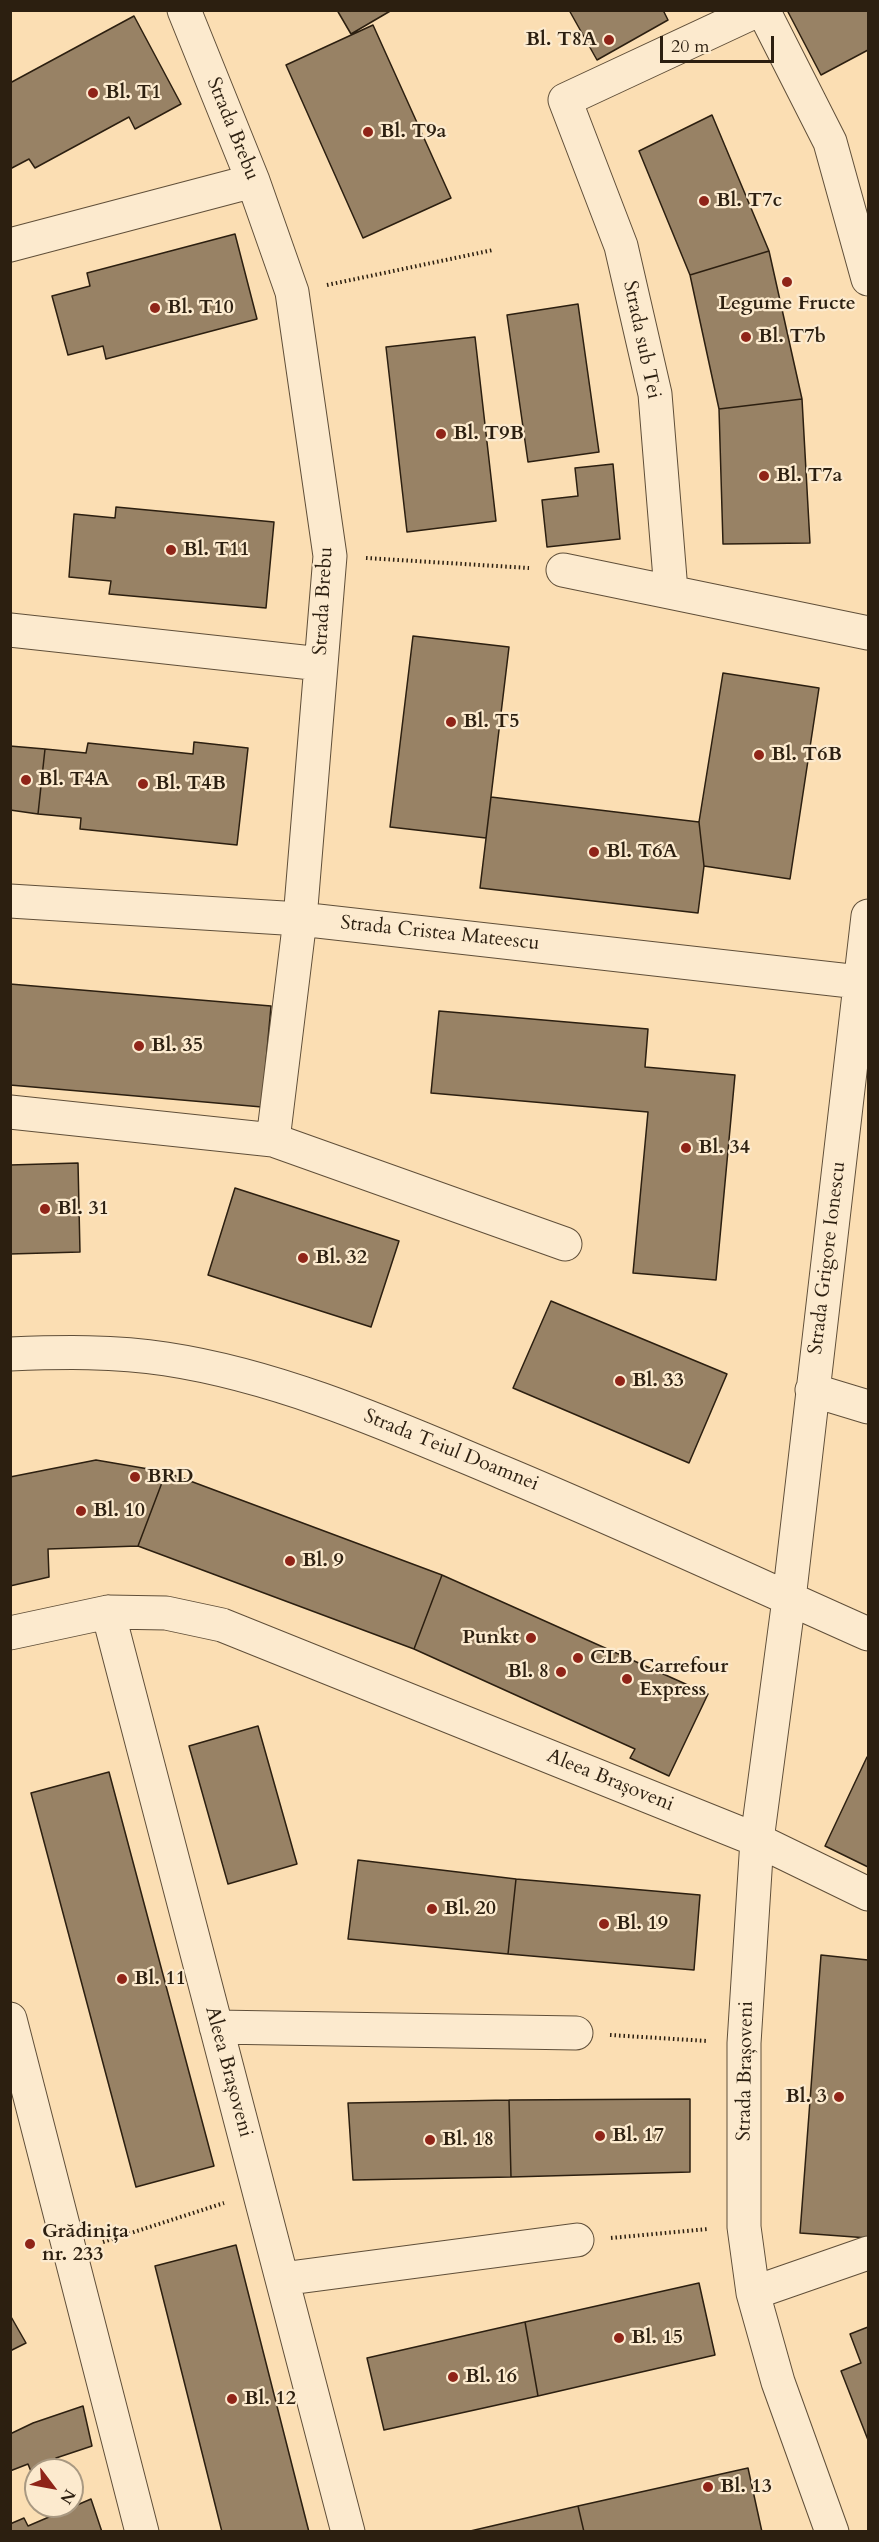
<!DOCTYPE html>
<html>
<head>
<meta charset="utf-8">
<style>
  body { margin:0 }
  #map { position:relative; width:879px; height:2542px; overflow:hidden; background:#fbdeb3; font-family:Cardo,serif }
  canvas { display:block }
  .frame { position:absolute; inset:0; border:12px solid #2c1f10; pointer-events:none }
  .north { position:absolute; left:24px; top:2458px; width:60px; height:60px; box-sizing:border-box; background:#fceace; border:2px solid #a99982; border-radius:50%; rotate:122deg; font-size:16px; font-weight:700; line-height:24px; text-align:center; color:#2c1f10 }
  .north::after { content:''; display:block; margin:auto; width:21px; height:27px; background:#8f2418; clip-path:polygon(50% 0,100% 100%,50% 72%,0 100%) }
  .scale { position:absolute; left:660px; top:36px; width:114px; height:27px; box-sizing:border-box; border:3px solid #2c1f10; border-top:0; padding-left:8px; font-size:18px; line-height:21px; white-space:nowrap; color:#2c1f10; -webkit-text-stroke:4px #fceace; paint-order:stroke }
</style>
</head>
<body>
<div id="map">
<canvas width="879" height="2542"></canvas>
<div class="frame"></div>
<div class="north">N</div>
<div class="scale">20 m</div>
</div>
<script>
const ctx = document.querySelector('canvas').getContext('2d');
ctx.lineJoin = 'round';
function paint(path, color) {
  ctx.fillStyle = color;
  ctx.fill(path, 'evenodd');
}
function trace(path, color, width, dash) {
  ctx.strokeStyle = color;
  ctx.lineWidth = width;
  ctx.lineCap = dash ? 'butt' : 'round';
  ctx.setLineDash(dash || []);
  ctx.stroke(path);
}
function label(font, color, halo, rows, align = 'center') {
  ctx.font = font + ' Cardo,serif';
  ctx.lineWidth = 4.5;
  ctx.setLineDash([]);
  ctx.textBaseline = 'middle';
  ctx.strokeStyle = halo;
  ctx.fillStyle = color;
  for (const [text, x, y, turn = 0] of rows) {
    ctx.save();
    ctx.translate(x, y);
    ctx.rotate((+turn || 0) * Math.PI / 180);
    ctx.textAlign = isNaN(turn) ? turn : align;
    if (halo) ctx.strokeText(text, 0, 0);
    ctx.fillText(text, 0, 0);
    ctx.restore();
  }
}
const building = new Path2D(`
  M337,10H392L351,34Z
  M569,10H663L668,20L597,60Z
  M787,10H868V50L821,75Z
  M134,16L181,104L135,129L129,117L35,168L29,159L10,169V83Z
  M373,25L451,198L363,238L286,65Z
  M712,115L769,251L690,275L639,151Z
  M235,234L257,319L106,359L103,346L68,355L52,296L90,286L87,273Z
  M769,251L802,399L719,409L690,275Z
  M578,304L599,452L528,462L507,315Z
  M475,337L496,521L407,532L386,347Z
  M802,399L810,543L723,544L719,409Z
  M613,464L620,539L547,547L542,500L578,496L575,468Z
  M116,507L274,522L266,608L109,594L111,581L69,577L74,514L115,518Z
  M413,636L509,647L486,838L390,827Z
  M723,673L819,688L790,879L704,866L699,822Z
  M194,742L248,748L237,845L80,829L81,818L38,814L45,749L86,753L88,743L193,754Z
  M10,746L45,749L38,814L10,810Z
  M491,797L699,822L704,866L698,913L480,888Z
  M10,984L271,1006L262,1107L10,1085Z
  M439,1011L648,1029L645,1067L735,1075L716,1280L633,1273L648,1112L431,1093Z
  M78,1163L80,1252L10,1254V1165Z
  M235,1188L399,1241L371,1327L208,1275Z
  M551,1301L727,1374L689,1463L513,1388Z
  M96,1460L166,1472L138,1546L48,1549L49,1577L10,1586V1477Z
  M166,1472L442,1575L414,1649L138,1546Z
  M442,1575L708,1694L669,1776L630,1758L635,1749L414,1649Z
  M258,1726L297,1864L228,1884L189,1746Z
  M867,1757L868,1758V1867L825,1846Z
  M109,1772L214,2166L136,2187L31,1793Z
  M358,1860L516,1879L508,1954L348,1939Z
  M516,1879L700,1895L694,1970L508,1954Z
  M821,1955L868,1960V2238L800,2233Z
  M690,2099V2172L511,2177L509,2100Z
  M509,2100L511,2177L353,2180L348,2103Z
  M236,2245L309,2532H222L155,2266Z
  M699,2283L715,2355L538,2396L525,2322Z
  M10,2315L26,2343L10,2351Z
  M525,2322L538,2396L384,2430L367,2358Z
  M868,2327V2440L841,2371L861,2363L850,2334Z
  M83,2406L92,2446L56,2458L59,2464L36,2470L32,2474L28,2464L10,2471V2434L33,2423Z
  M748,2468L762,2532H584L578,2506Z
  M91,2499L102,2532H10V2524L24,2518L28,2526Z
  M578,2506L584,2532H466Z`);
paint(building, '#988265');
trace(building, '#2c1f10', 1.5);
const minor = new Path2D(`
  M184,10L253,181L292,292L330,556L300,919L273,1140
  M763,10L830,142L868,279
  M10,245L253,181
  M563,570L868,633
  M671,591L655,394L621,246L565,100L758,10
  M10,630L321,664
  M10,901L300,919L868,983
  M10,1112L273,1140L565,1244
  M10,1354C62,1352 115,1351 166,1359C284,1377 394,1427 504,1473C626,1524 747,1580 868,1634
  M812,1390L868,1407
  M108,1612L348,2532
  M10,1633L108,1612L166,1613L222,1625L757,1840L868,1894
  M10,2019L142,2532
  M216,2027L576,2033
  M282,2279L577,2240
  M753,2293L868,2253
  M832,2532L778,2382L753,2293L744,2227V2043L757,1840L789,1599L868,916`);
trace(minor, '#604f39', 35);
trace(new Path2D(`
  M327,285L493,250
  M366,558L529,568
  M610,2035L707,2041
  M611,2238L708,2229
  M103,2242L224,2203`), '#2c1f10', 4, [1.5, 3]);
trace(minor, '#fceace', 33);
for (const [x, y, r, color] of [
  [609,40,6,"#8f2418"],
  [93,93,6,"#8f2418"],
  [368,132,6,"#8f2418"],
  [704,201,6,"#8f2418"],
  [787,282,6,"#8f2418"],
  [155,308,6,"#8f2418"],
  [746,337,6,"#8f2418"],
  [441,434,6,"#8f2418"],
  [764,476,6,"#8f2418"],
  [171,550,6,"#8f2418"],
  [451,722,6,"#8f2418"],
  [759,755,6,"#8f2418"],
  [26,780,6,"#8f2418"],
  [143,784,6,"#8f2418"],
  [594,852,6,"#8f2418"],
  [139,1046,6,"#8f2418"],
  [686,1148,6,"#8f2418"],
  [45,1209,6,"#8f2418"],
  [303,1258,6,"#8f2418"],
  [620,1381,6,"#8f2418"],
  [135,1477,6,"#8f2418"],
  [81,1511,6,"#8f2418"],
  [290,1561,6,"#8f2418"],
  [531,1638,6,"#8f2418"],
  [578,1658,6,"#8f2418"],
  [561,1672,6,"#8f2418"],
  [627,1679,6,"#8f2418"],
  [432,1909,6,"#8f2418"],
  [604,1924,6,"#8f2418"],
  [122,1979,6,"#8f2418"],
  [839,2097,6,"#8f2418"],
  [600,2136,6,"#8f2418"],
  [430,2140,6,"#8f2418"],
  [30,2244,6,"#8f2418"],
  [619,2338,6,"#8f2418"],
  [453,2377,6,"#8f2418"],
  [232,2399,6,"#8f2418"],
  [708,2487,6,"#8f2418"]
]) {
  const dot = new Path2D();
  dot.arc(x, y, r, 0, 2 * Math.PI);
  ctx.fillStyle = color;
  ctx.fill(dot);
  trace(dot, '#fceace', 2);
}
label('bold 20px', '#2c1f10', '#fceace', [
  ["Bl. T8A",597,40,"right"],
  ["Bl. T1",105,93],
  ["Bl. T9a",380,132],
  ["Bl. T7c",716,201],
  ["Legume Fructe",787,304,"center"],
  ["Bl. T10",167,308],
  ["Bl. T7b",758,337],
  ["Bl. T9B",453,434],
  ["Bl. T7a",776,476],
  ["Bl. T11",183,550],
  ["Bl. T5",463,722],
  ["Bl. T6B",771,755],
  ["Bl. T4A",38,780],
  ["Bl. T4B",155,784],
  ["Bl. T6A",606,852],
  ["Bl. 35",151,1046],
  ["Bl. 34",698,1148],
  ["Bl. 31",57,1209],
  ["Bl. 32",315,1258],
  ["Bl. 33",632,1381],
  ["BRD",147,1477],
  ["Bl. 10",93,1511],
  ["Bl. 9",302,1561],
  ["Punkt",519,1638,"right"],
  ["CLB",590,1658],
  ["Carrefour",639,1667],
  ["Express",639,1690],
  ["Bl. 8",549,1672,"right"],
  ["Bl. 20",444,1909],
  ["Bl. 19",616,1924],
  ["Bl. 11",134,1979],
  ["Bl. 3",827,2097,"right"],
  ["Bl. 17",612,2136],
  ["Bl. 18",442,2140],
  ["Grădinița",42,2232],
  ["nr. 233",42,2255],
  ["Bl. 15",631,2338],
  ["Bl. 16",465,2377],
  ["Bl. 12",244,2399],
  ["Bl. 13",720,2487]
], 'left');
label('20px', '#2c1f10', '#fceace', [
  ["Strada Brebu",232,129,68],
  ["Strada sub Tei",641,340,78],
  ["Strada Brebu",324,601,-87],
  ["Strada Cristea Mateescu",440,934,6],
  ["Strada Grigore Ionescu",828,1258,-83],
  ["Strada Teiul Doamnei",451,1451,22],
  ["Aleea Brașoveni",610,1781,22],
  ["Strada Brașoveni",746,2071,-89],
  ["Aleea Brașoveni",228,2072,75]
]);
</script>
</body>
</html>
